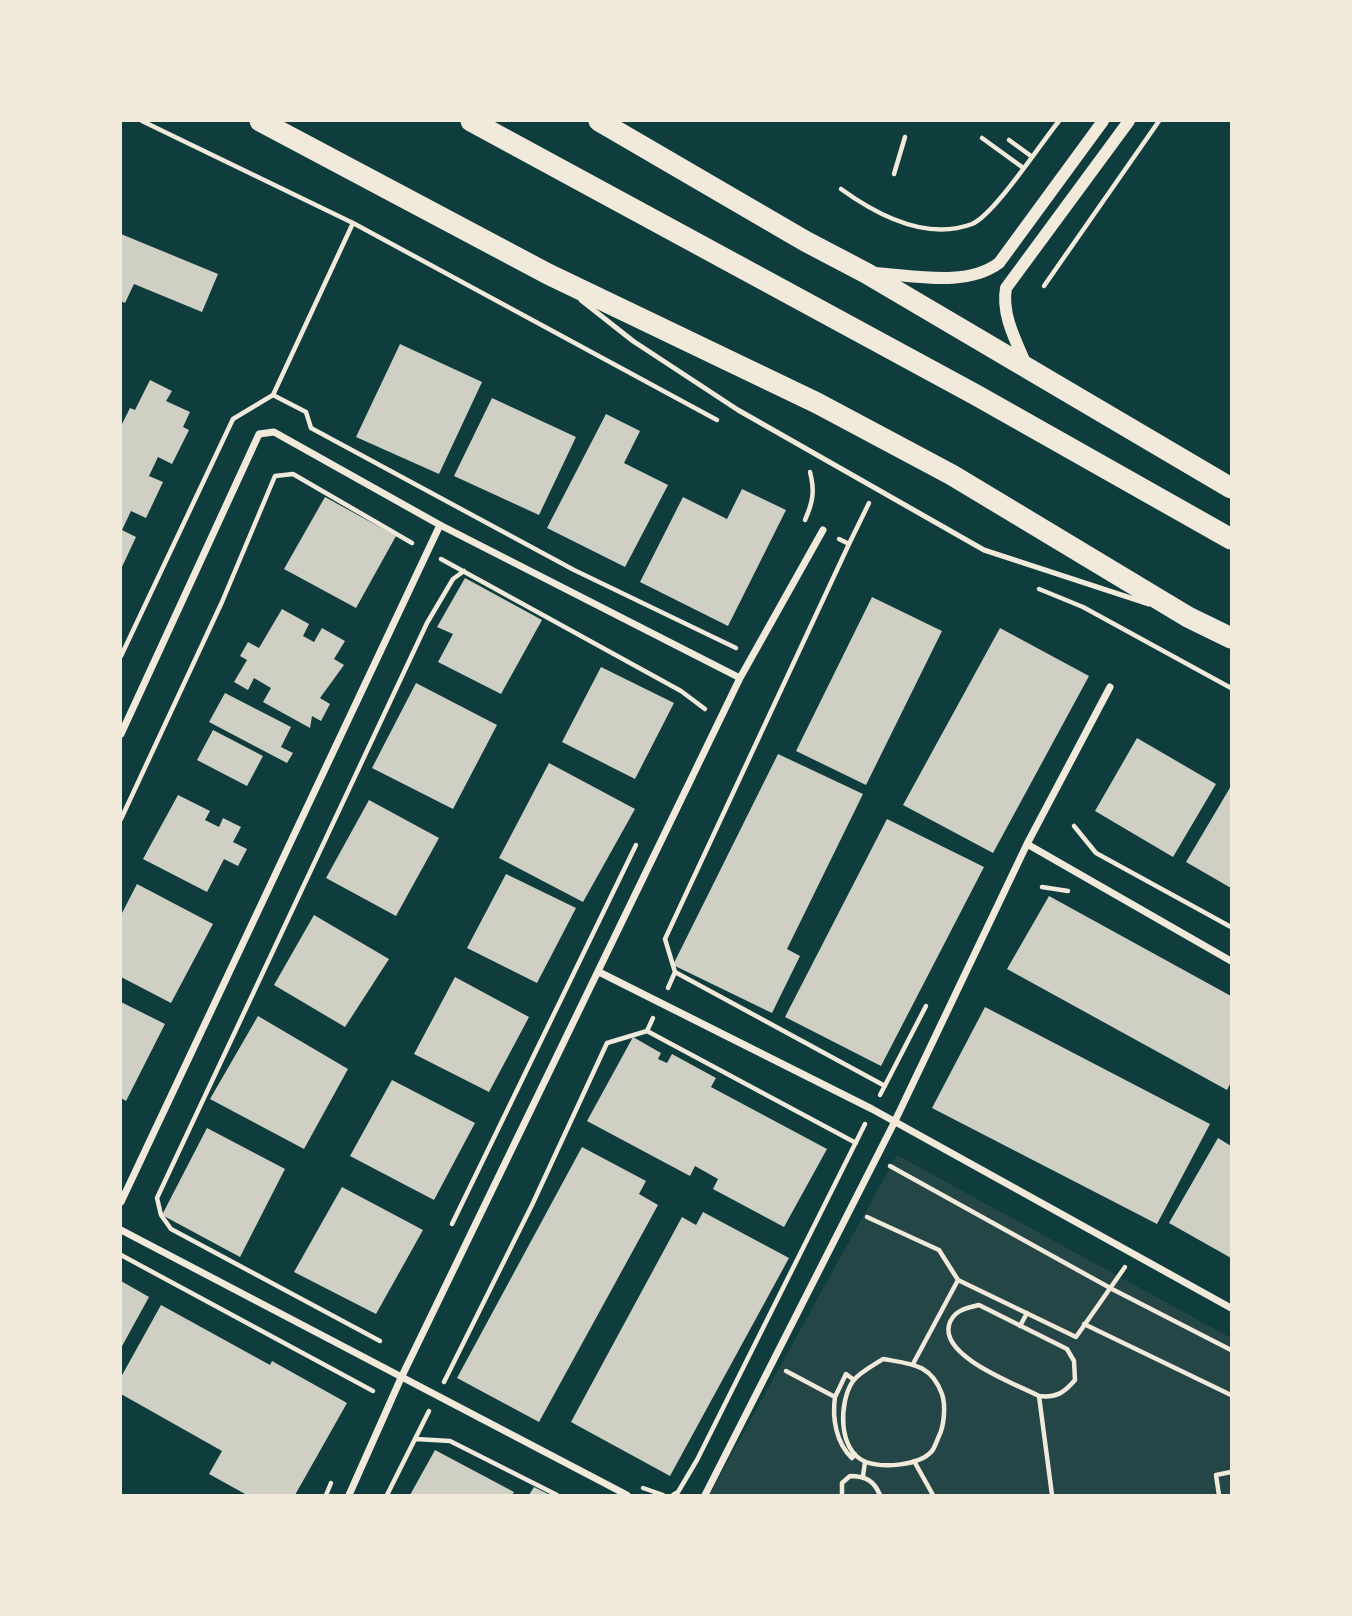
<!DOCTYPE html>
<html>
<head>
<meta charset="utf-8">
<style>
  body { margin:0 }
  #map { position:relative; width:1352px; height:1616px; overflow:hidden; background:#0f3d3e; font-family:"Source Sans 3",sans-serif }
  canvas { display:block }
  .frame { position:absolute; inset:0; border:122px solid #f1e9da; pointer-events:none }
</style>
</head>
<body>
<div id="map">
<canvas width="1352" height="1616"></canvas>
<div class="frame"></div>
</div>
<script>
const ctx = document.querySelector('canvas').getContext('2d');
ctx.lineJoin = 'round';
function paint(path, color) {
  ctx.fillStyle = color;
  ctx.fill(path, 'evenodd');
}
function trace(path, color, width, dash) {
  ctx.strokeStyle = color;
  ctx.lineWidth = width;
  ctx.lineCap = dash ? 'butt' : 'round';
  ctx.setLineDash(dash || []);
  ctx.stroke(path);
}
paint(new Path2D(`
  M897,1155L1231,1338V1495H709Z`), '#244646');
paint(new Path2D(`
  M121,234L218,274L202,312L134,284L125,303L121,301Z
  M400,344L482,382L439,474L356,437Z
  M150,380L172,391L166,401L190,412L183,427L189,430L172,464L158,457L149,476L163,482L146,518L131,511L122,530L136,537L121,569V426L130,408L135,410Z
  M492,398L576,437L539,515L454,476Z
  M606,414L640,431L624,463L668,485L625,567L547,528Z
  M742,489L786,510L728,626L640,582L683,497L727,519Z
  M325,497L396,536L356,608L284,569Z
  M465,578L542,620L501,694L438,662L453,634L437,627Z
  M872,597L942,631L866,785L796,751Z
  M282,609L309,624L303,636L314,642L322,628L345,641L334,659L344,665L320,698L330,704L321,721L312,716L310,728L263,702L271,688L254,678L248,690L234,682L247,660L240,656L248,642L259,648Z
  M1000,628L1089,676L993,853L903,805Z
  M601,667L674,703L635,779L562,742Z
  M416,683L497,725L453,809L372,768Z
  M225,693L291,727L281,747L293,753L287,763L209,722Z
  M213,730L263,756L247,786L197,760Z
  M1137,738L1216,784L1173,857L1095,811Z
  M778,754L863,794L787,949L800,956L772,1013L673,965Z
  M549,763L635,809L583,902L499,858Z
  M1231,786V888L1186,862Z
  M178,795L210,811L205,820L219,827L223,818L241,827L233,842L247,849L238,866L224,859L207,892L143,859Z
  M369,800L439,838L396,916L326,878Z
  M887,819L984,867L881,1066L785,1017Z
  M506,874L576,908L537,983L467,948Z
  M137,884L213,924L171,1003L121,977V915Z
  M1049,896L1231,996V1082L1227,1090L1007,969Z
  M314,915L389,959L345,1027L274,985Z
  M455,977L529,1017L489,1092L414,1054Z
  M121,1002L165,1024L126,1101L121,1098Z
  M985,1007L1210,1124L1157,1224L932,1108Z
  M258,1016L348,1069L304,1149L210,1099Z
  M633,1037L661,1053L658,1059L667,1063L672,1054L716,1078L711,1087L827,1149L784,1227L713,1189L718,1179L695,1166L690,1176L587,1121Z
  M392,1080L475,1123L434,1200L350,1156Z
  M207,1128L285,1169L240,1257L162,1215Z
  M1218,1138L1231,1146V1258L1169,1223Z
  M582,1147L646,1181L639,1194L658,1205L539,1422L457,1378Z
  M342,1187L423,1230L376,1314L294,1272Z
  M703,1212L789,1258L670,1476L571,1422L682,1217L696,1225Z
  M121,1281L149,1297L121,1348Z
  M161,1305L270,1365L272,1361L347,1403L295,1495H247L209,1474L222,1451L121,1394V1377Z
  M435,1450L514,1492L512,1495H410Z
  M534,1487L550,1495H529Z`), '#cfcfc3');
trace(new Path2D(`
  M142,121L353,223L717,420
  M982,138L1022,167
  M1009,140L1031,156
  M894,174L905,137
  M841,189C877,215 927,241 972,224C994,215 1041,143 1059,121
  M1044,286L1159,121
  M273,395L353,223
  M805,520C813,502 815,491 810,472
  M849,544L869,503
  M441,559L681,691L705,709
  M1039,589L1083,607L1231,688
  M121,656L233,419L273,395L306,412L311,428L574,570L736,648
  M121,819L222,602L275,476L293,474L412,543
  M1074,826L1096,853L1231,927
  M1042,887L1068,891
  M675,972L885,1086
  M668,988L675,972L665,939L849,544L839,539
  M647,1031L856,1143
  M880,1095L926,1006
  M890,1166L1112,1289L1231,1350
  M867,1217L939,1250L958,1280L1076,1337L1125,1267
  M452,1224L636,845
  M121,1255L373,1391
  M979,1305L1067,1349L1074,1361L1075,1380C1064,1393 1056,1398 1039,1396C1016,1384 941,1357 949,1325C953,1311 965,1308 979,1305Z
  M1084,1324L1231,1395
  M1020,1326L1027,1313
  M380,1341L171,1229L161,1215L157,1198L427,623L453,579L464,571
  M883,1359C912,1364 931,1364 942,1394C946,1406 944,1426 939,1436C937,1440 935,1447 932,1451C919,1466 883,1468 866,1462C837,1451 839,1401 853,1381C860,1372 874,1365 883,1359Z
  M913,1364L958,1280
  M786,1371L835,1397L846,1374L854,1380
  M444,1382L532,1205L607,1043L647,1031L653,1018
  M1039,1396L1052,1495
  M835,1397C832,1418 836,1443 852,1458L855,1454
  M416,1439L450,1441L557,1495
  M914,1461L933,1495
  M863,1476L865,1462
  M643,1488L663,1495
  M326,1495L331,1483
  M387,1495L429,1411
  M673,1495L678,1492L697,1460L865,1124
  M842,1495V1483L850,1476C866,1476 874,1481 880,1495
  M1219,1495L1216,1475L1231,1472`), '#f1e9da', 4.5);
trace(new Path2D(`
  M581,300L633,341L738,410L984,550L1149,604`), '#f1e9da', 5);
trace(new Path2D(`
  M121,734L259,434L274,432L440,525L740,678
  M1027,844L1231,961
  M599,972L872,1109L1231,1308
  M121,1202L440,525
  M121,1230L627,1495
  M349,1495L401,1378L740,678L823,530
  M705,1495L894,1123L1027,844L1110,687`), '#f1e9da', 7);
trace(new Path2D(`
  M873,273C913,275 965,288 999,263L1103,121
  M1027,367C1017,343 1001,315 1006,288L1129,121`), '#f1e9da', 12);
trace(new Path2D(`
  M260,121L548,274L817,403L952,475L1188,617L1231,638
  M471,121L976,395L1231,539
  M599,121L805,241L866,273L1231,488`), '#f1e9da', 21);
</script>
</body>
</html>
